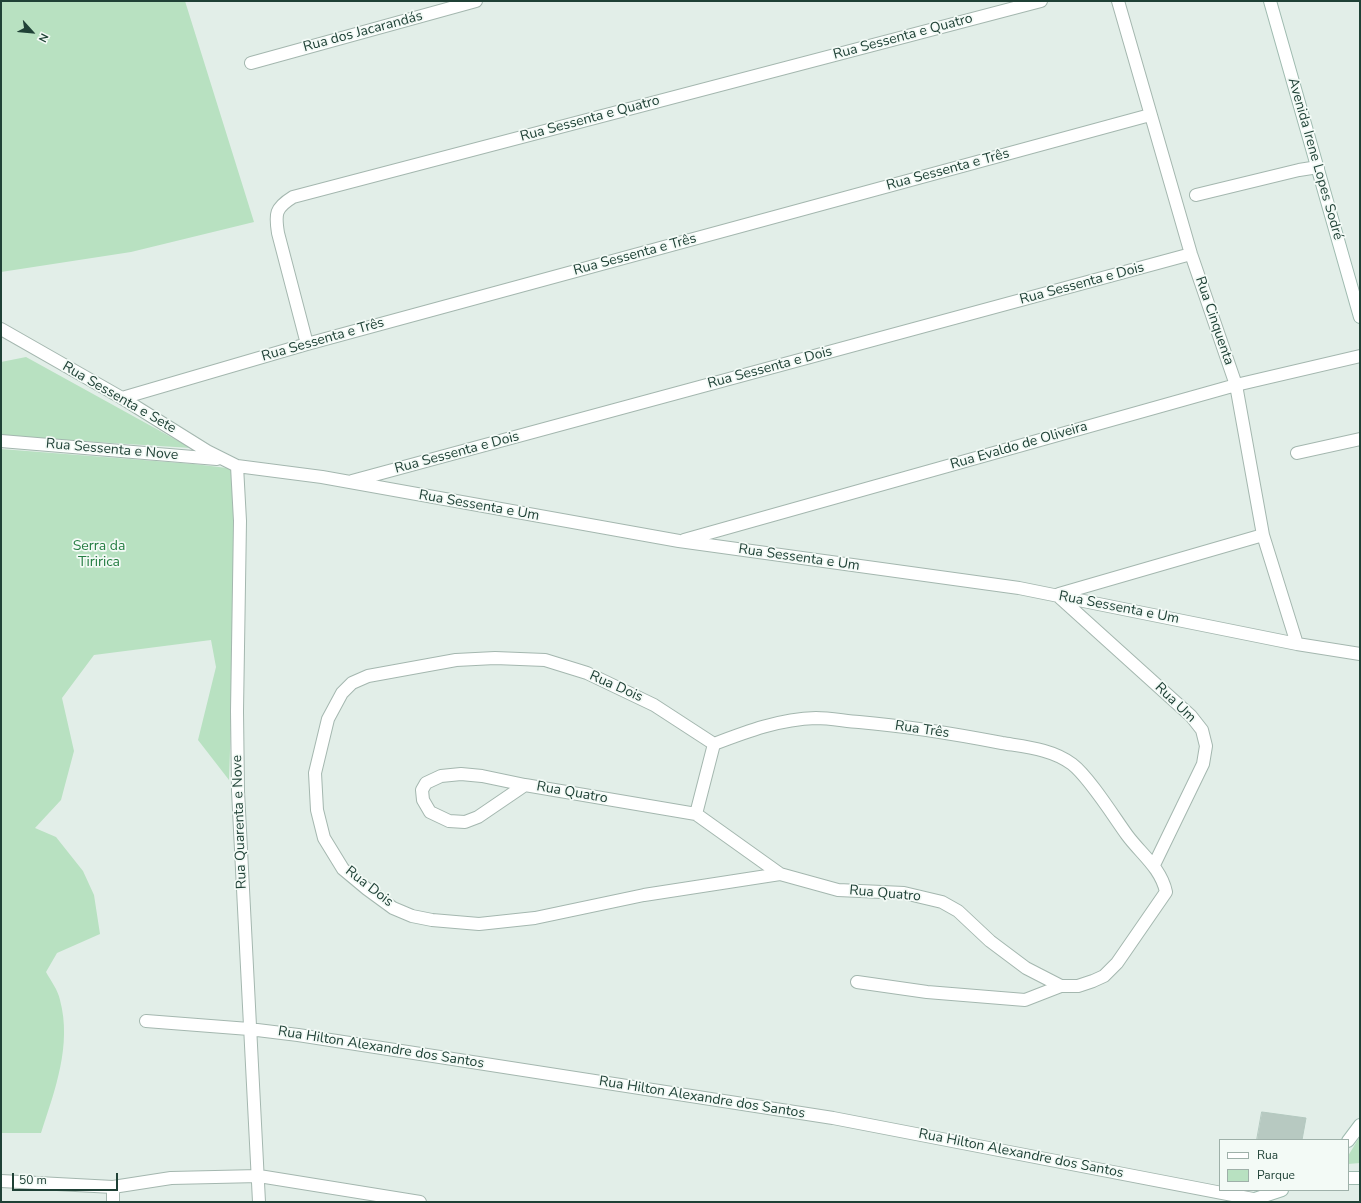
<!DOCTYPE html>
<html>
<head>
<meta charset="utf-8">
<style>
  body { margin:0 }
  #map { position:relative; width:1361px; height:1203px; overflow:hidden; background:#e2eee8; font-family:"Nunito Sans",sans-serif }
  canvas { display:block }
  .frame { position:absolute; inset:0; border:2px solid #1f4136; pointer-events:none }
  .legend { position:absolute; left:1219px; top:1139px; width:130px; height:52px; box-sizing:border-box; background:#f3faf6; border:1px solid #9eb0a9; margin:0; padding:5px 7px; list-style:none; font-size:12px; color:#1f4136 }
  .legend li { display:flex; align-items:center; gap:8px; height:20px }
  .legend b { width:20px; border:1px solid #9eb0a9 }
  .north { position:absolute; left:12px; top:12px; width:40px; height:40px; -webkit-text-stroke:3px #f3faf6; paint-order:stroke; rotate:117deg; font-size:11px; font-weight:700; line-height:16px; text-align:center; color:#1f4136 }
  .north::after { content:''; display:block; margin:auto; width:14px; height:18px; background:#1f4136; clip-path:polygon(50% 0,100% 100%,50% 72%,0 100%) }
  .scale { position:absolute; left:12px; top:1173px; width:106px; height:18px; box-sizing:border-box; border:2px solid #1f4136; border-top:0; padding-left:5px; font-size:12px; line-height:14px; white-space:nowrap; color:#1f4136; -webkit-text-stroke:3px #f3faf6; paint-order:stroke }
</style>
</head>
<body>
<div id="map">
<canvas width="1361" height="1203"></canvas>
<div class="frame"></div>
<ul class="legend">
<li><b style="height:5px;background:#fff"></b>Rua</li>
<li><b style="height:11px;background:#b8e1c1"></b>Parque</li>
</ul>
<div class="north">N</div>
<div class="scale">50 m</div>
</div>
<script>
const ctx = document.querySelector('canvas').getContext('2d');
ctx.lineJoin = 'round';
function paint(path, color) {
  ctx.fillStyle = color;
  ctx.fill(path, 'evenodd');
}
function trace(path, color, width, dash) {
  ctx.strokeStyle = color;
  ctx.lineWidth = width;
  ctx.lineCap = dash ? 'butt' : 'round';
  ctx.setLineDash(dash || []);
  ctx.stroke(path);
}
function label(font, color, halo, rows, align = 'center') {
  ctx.font = font + ' "Nunito Sans",sans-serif';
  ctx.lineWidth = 3.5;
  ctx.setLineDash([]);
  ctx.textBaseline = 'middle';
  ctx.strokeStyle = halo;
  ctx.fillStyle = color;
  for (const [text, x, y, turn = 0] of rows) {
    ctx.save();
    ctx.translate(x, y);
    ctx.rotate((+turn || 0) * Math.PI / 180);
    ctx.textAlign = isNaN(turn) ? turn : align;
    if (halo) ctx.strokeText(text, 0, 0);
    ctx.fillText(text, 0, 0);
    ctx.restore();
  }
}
paint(new Path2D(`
  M1,1H185L254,222L131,252L1,272Z
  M26,357L191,448L1,436V362Z
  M1,449L194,464L235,469L239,481L229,780L198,740L216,667L211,640L94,655L62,698L74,751L61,800L35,828L56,837L83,871L94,895L100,934L57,953L46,972C51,981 58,990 60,1000C72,1045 55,1090 41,1133H1Z
  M1360,1136V1163L1348,1164V1156Z`), '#b8e1c1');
const building = new Path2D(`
  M1262,1112L1306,1118L1302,1140H1257Z`);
paint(building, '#b7c9c1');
trace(building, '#b3c8bf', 1);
const street = new Path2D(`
  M1118,1L1191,254L1236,385L1263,535L1297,644
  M251,63L476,1
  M1196,195L1299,170L1318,167
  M1,329L122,398L207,451L237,466L322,477L679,541L1019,588L1297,644L1360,654
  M307,344L278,233C275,214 275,208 293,197L1041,1
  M122,398L307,344L1150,115
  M1,441L217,459
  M1297,453L1360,439
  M237,466L240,521L237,711L238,791L259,1202
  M352,481L1191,254
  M684,540L1236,385L1360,356
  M1059,594L1263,535
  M1057,595L1191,716L1202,730L1206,746L1203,764L1154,865
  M714,744L654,705L587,673L545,660L495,658L456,660L368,676L352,683L342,693L328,719L315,773L317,810L324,838L343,869L367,889L393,908L412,916L432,920L479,924L535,918L644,895L780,874
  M525,785L478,817L465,822L449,821L430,812L423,800L422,790L426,783L441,776L461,774L482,776L525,785L696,814L780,874L838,890L904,893L942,902L958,911L990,941L1026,968L1061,986H1078L1093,981L1104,976L1117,963L1166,892C1161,868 1141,854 1127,835C1114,817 1089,777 1072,764C1052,749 1026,747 1002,743C955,734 907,726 859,722C845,721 830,718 816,718C780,719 748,731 714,744L696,814
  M857,982L927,992L1025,1000L1061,986
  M146,1021L249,1029L298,1035L833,1118L1253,1199
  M1,1181L113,1187L171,1178L259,1176L420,1202
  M113,1187V1202`);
const secondary = new Path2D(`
  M1270,1L1360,317
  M1348,1141L1360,1125
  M1348,1178H1360
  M1246,1202L1282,1190`);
trace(street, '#a4b7af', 14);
trace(secondary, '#9fbbb0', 14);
trace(street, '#fff', 12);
trace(secondary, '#fff', 12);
label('14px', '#1f4136', '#f3faf6', [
  ["Rua dos Jacarandás",363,32,-15],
  ["Rua Sessenta e Quatro",903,37,-15],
  ["Rua Sessenta e Quatro",590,119,-15],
  ["Avenida Irene Lopes Sodré",1315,159,74],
  ["Rua Sessenta e Três",948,170,-15],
  ["Rua Sessenta e Três",635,255,-15],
  ["Rua Sessenta e Dois",1082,284,-15],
  ["Rua Cinquenta",1214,321,71],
  ["Rua Sessenta e Três",323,340,-16],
  ["Rua Sessenta e Dois",770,368,-15],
  ["Rua Sessenta e Sete",119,398,30],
  ["Rua Evaldo de Oliveira",1019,446,-16],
  ["Rua Sessenta e Nove",112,450,5],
  ["Rua Sessenta e Dois",457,453,-15],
  ["Rua Sessenta e Um",479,506,10],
  ["Rua Sessenta e Um",799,558,8],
  ["Rua Sessenta e Um",1119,608,11],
  ["Rua Dois",616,687,24],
  ["Rua Um",1175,703,44],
  ["Rua Três",922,730,8],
  ["Rua Quatro",572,793,10],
  ["Rua Quarenta e Nove",240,822,-92],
  ["Rua Dois",369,887,38],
  ["Rua Quatro",885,894,5],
  ["Rua Hilton Alexandre dos Santos",381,1048,9],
  ["Rua Hilton Alexandre dos Santos",702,1098,9],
  ["Rua Hilton Alexandre dos Santos",1021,1154,11]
]);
label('14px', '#257d42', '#f3faf6', [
  ["Serra da",99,547],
  ["Tiririca",99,563]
]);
</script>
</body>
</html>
